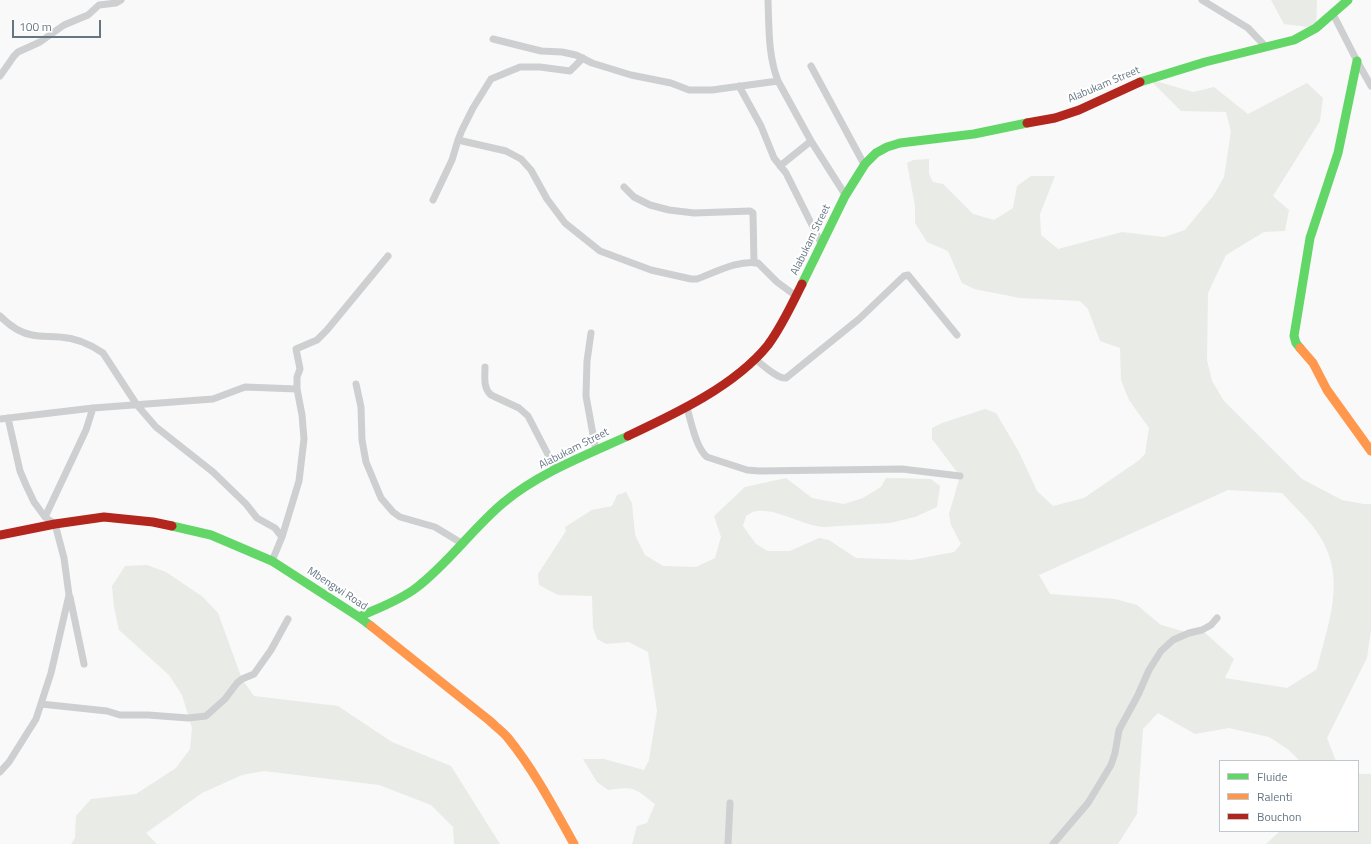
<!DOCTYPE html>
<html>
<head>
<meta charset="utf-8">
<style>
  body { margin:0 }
  #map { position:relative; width:1371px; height:844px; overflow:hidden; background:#f9f9f9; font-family:"Titillium Web",sans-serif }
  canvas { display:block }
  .legend { position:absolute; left:1219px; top:760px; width:140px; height:72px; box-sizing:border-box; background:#fff; border:1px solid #c1c8cd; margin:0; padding:5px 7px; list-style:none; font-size:12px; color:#657683 }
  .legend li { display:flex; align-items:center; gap:8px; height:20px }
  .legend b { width:20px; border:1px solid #c1c8cd }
  .scale { position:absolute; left:12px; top:20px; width:89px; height:18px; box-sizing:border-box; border:2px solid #657683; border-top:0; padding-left:5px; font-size:12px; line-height:14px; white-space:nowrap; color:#657683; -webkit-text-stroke:3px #fff; paint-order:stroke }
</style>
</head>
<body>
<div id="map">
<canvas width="1371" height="844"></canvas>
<ul class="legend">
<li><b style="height:5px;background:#63d668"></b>Fluide</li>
<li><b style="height:5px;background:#ff974d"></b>Ralenti</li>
<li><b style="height:5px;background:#b3261e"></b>Bouchon</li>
</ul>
<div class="scale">100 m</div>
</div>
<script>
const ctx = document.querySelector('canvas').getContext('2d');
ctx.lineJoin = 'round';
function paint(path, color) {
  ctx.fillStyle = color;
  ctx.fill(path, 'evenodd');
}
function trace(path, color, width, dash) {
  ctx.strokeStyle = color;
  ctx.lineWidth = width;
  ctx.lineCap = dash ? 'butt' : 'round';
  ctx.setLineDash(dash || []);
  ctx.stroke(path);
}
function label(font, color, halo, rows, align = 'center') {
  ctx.font = font + ' "Titillium Web",sans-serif';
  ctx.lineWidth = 4;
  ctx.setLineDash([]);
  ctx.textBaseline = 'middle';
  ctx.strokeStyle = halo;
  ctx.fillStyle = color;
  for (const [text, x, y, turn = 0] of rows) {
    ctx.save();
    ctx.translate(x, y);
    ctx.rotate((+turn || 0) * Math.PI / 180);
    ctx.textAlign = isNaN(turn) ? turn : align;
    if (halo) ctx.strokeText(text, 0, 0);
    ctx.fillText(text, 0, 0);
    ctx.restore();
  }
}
paint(new Path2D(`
  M1271,0H1317L1316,28L1284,24Z
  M1149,79L1193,92L1214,87L1248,114L1307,83L1323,98L1320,121L1273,196L1289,210L1285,231L1264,232L1226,255L1208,293L1207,360L1212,381L1224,401L1302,479L1342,500L1363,504H1371V629L1367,658L1327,738L1336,761H1300L1289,750L1269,737L1229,728L1195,734L1158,713L1143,729L1137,814L1118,844H632L637,826L647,823L655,804C634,788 635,786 608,790L597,782L583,759H604L644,770L649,760L657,711L648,652L629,642L606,644L597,639L593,628L592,596L558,595L539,585L538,574L566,531L565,527L592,510L612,506L617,495L626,492L632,503L635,535L645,555L663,566L696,567L715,558L721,537L714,516L745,487L786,478L812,498L844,504L863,498L881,487L886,478L931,479L940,486L937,507L915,517L890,523L823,527C802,525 776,508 757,511C754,511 749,514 746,516L743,526L756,544L768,551H790L819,538L829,540L856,558L912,560L954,552L961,544L951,525L949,514L960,476L932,439V428L942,423L985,409L996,413L1019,452L1037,491L1053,506L1084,498L1138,461L1145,454L1149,428L1129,400L1121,380L1120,348L1100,341L1088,309L1080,301L1020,298L974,289L962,283L948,251L927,242L915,223V206L907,163L913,160L929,159V174L933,182L943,184L973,214L994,220L1013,208L1017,186L1031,176H1055L1040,214L1041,235L1058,249L1122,232L1164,237L1185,230L1213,196L1224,177L1231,132L1226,112L1181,111ZM1228,490L1282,493C1291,503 1302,513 1311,524C1350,572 1330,616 1317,669L1287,688L1225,678L1234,659L1202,630L1189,633L1161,625L1137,605L1115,599L1050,594L1039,575Z
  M147,565L166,572L203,597L218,613L242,679L254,696L338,706L392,742L451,766L500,844H454L453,827L431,805L379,785L264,771L242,775L202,793L146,833L157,844H71L75,838L76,816L91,799L136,794L176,768L190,749L192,728L182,695L169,675L119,630L114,607L112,586L125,566Z
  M1358,774H1371V844H1266L1280,831H1358Z`), '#e8ebe6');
trace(new Path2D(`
  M768,0C769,26 768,56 778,81L811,141L846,196
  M1202,0L1248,28L1265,46
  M1333,14L1357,61L1371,86
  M493,39L541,51L562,52L576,55L592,63L631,75L671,83L689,90H712L778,81
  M811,66L865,166
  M0,76L14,56L18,52L40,42L64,25L88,15L99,5L116,3L121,0
  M739,86L761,126L774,158L786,173L822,245
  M458,140L506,151L521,159L531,170L547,199L565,223L600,251L651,270L691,279H697C716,272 738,260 758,263L777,282L796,296
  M780,166L811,141
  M624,187L634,197L650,205L669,210L694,213L750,211L753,213L754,263
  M433,200L452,160L458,140L462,130L473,108L491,79L520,67H540L570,71L583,58
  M0,316C8,324 20,333 32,335C40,337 51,336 60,337C76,338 90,344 103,353L137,405L156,427L213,472L246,504L257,518L275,528L282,537L272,561
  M591,333L587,361L586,396L596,451
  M755,359C762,364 777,379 786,378L859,319L904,276L908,275L957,335
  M485,367C485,378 483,388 491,395L519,408L528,416L556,470
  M356,384L361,407L362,440L366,462L381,498L393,512L400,517L435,527L463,544
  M687,408C691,421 696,448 707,457L747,470L759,471L902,469L960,476
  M0,419L93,408L213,399L245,387L297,389
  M45,517L86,430L93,408
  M282,537L299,481L304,439L302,415L297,389V377L300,369L296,349L317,340L327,330L388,256
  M70,597L84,664
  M41,704L107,711L120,715H148L188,718L206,716L225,699L237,683L242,679L254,674L271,650L288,619
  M0,772L9,762L36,719L51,673L69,595L64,558L55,524L45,517L34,502L26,485L20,471L8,418
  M728,844L730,803
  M1053,844L1088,803L1111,765L1115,753L1119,730L1138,695L1149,670L1161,651L1173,640L1189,633L1202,630L1211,625L1217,618`), '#cecfd0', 7);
trace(new Path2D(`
  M1140,82L1205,62L1294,40L1316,28L1348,0
  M802,284L845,196L865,164L876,153L887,147L900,143L974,134L1027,123
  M1300,348L1296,343L1294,336L1310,238L1338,153L1357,61
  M172,526L211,535L272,561L359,617L371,626
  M359,617C378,608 399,601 416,588C448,564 472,529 503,503C539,473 586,455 628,436`), '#63d668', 9);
trace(new Path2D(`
  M1300,348L1313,363L1327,390L1371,451
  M371,626L490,721C496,727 503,732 508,738C534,770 554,808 574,844`), '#ff974d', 9);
trace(new Path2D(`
  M1027,123L1055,118L1079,110L1140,82
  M628,436C675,414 735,386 768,345C782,326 792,304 802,284
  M0,535L55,524L104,517L153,522L172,526`), '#b3261e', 9);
label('11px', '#657683', '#fff', [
  ["Alabukam Street",1104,85,-23],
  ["Alabukam Street",811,240,-64],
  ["Alabukam Street",574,449,-27],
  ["Mbengwi Road",337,589,33]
]);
</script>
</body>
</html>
